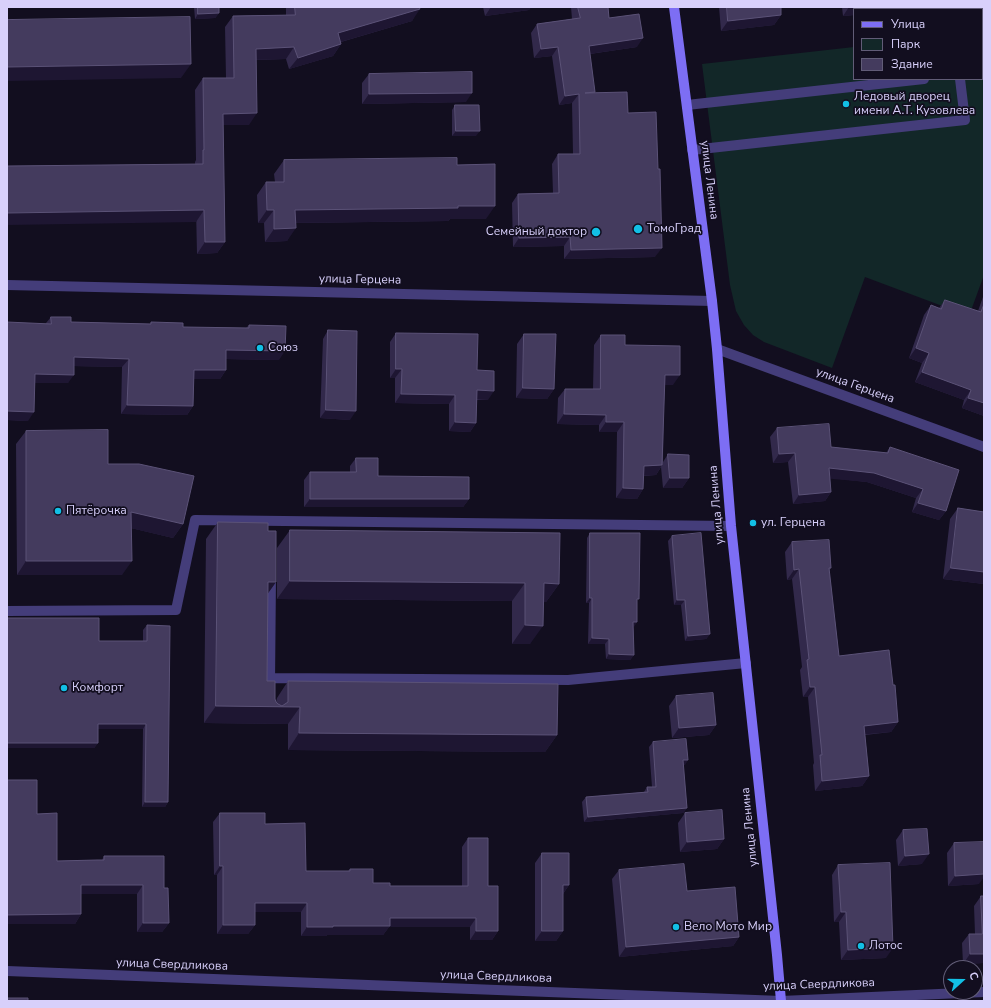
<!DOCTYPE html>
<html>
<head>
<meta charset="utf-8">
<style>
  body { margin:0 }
  #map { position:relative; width:991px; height:1008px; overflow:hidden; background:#120e1f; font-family:"Nunito Sans",sans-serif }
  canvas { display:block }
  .frame { position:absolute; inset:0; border:8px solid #d8d0fb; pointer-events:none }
  .legend { position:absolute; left:853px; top:8px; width:130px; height:72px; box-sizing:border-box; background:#120e1f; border:1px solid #615c77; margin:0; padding:5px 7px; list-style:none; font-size:12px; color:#d8d0fb }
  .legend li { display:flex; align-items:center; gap:8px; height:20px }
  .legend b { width:20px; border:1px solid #615c77 }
  .north { position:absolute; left:943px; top:960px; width:40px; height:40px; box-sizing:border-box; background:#120e1f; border:1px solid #615c77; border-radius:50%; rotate:69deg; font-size:11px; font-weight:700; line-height:16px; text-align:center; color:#d8d0fb }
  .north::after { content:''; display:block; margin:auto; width:14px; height:18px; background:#12bfe5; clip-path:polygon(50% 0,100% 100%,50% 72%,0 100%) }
</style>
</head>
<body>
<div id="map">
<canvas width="991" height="1008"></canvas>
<div class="frame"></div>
<ul class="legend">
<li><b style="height:5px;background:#7d6ef4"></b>Улица</li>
<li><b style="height:11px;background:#122728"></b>Парк</li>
<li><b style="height:11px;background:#443b5e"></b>Здание</li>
</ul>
<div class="north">С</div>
</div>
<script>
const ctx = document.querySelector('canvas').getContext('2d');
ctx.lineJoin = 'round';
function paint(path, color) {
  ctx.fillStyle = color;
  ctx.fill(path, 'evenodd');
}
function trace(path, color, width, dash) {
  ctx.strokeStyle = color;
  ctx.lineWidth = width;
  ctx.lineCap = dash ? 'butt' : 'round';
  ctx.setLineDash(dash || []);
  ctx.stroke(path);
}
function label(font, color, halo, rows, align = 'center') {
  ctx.font = font + ' "Nunito Sans",sans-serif';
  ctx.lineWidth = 3.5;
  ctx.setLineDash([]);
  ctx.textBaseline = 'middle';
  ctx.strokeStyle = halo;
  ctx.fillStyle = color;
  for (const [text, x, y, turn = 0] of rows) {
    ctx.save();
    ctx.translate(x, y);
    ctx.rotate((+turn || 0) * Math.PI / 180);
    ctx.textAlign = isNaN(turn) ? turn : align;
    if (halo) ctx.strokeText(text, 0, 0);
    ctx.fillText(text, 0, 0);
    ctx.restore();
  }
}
paint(new Path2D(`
  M897,7H984V275L969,316L865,277L832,368L764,342L753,335L744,325L736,311L730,285L702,64L854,47V79H982V9H897Z`), '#122728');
trace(new Path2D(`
  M951,7V9
  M687,105L924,79
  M692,150L965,120L960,79
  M7,611L176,610L195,520L731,526
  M270,678L568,680L746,663
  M270,683L271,577`), '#443d7a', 10);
trace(new Path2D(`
  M717,349L984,447
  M7,971L781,1001L984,992`), '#443d7a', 10);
trace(new Path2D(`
  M7,285L712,301`), '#443d7a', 10);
trace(new Path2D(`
  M674,7L712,301L717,349L731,526L777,955L781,1001`), '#7d6ef4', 10);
paint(new Path2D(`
  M194,7H219V13L215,18L195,19Z
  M286,7H419L412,21L341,42V44L333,56L289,69L286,59L256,60L249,125H223L225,242L217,253L197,254L195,162L196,160L195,90L203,78H226L225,27L233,16L286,15Z
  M483,7H531L529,10L485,16Z
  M571,7H608L609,18L637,47L590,54L595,93L628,113L655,257L564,259V246L513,247L512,203L518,194L553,193L552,164L558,154H573L572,103L559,105L552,56L534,58L531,33L537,24L572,19Z
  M719,7H781V15L774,25L721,31Z
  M842,7H891L890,9H854V15L843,16Z
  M369,74L466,102L362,104V83Z
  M455,105L476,136H452V110Z
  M284,160L457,165L486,219H450L448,221L296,223L287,241L265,242L264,223H258L257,195L266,182H275L274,174Z
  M984,294V416L962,408L964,400L915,382L922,363L909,358L924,315L931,305L939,308L945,300L978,311Z
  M51,317L71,322L150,324L151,322L183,327L246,328L249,325L279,360L226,359V370L220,379H194L193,406L187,415L121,414L122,367L74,366L68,383H35L28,421L7,420L46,323Z
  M328,330L350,420L320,418L323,339Z
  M396,333L477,370L488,400H477L476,423L470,432L449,431V404L395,403V378H390V342Z
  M524,334L554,389L547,399L516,398L517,344Z
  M601,335L625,345L673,385H664L663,462L668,454L689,478L682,488H663L661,467L656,475L644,476L643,489L637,499L616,498L617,432H599V425L557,424L558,398L565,389H593L594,345Z
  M777,428L831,447L886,453L890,447L946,511L939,520L912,512L916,498L867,482L830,478L831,492L825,501L793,504L788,462L773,463L770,437Z
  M26,431L108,464L183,524L173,538L131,528L122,575H17L16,444Z
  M356,458L378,476L469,499L463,507H304V480L310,472H350V466Z
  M958,508L984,512V584L943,579L950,519Z
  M218,522L276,582L268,593L267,681L276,702L277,698L288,681L557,735L545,752L288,750V724L204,723L206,539Z
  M290,530L559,584L546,602H544L530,644H512V601L277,599V548Z
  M590,533L637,602L633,627L634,655L630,660L606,659L605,644H588L589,603H586L587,538Z
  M672,536L710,634L706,639L685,641L681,605H674L668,541Z
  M792,542L831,568L829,570L839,656L893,685L898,722L891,732L865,735L869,776L862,786L815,791L813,765L814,763L808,697H803L800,670L802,667L792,579L787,580L785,552Z
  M7,618L99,641H143V630L147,625L168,802L165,807H142L143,729H98V743L94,748H7Z
  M676,696L716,725L709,735L672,738L669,706Z
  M653,742L685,765H683L687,808L683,813L584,822L582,802L586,797L644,792L647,787H652L649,747Z
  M7,780L37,814L57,861L97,860H102L104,856L164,888L169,923L162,932H137V894H81V914L75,924H7Z
  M220,813L265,824L306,871H348L350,869L373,883L390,886H462V847L468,838L488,886L498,931L492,940H470V927H389L383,935H327L326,936H301V912H255V925L248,934H217V875H214L213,822Z
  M685,813L724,839L717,849L680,852L678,823Z
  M903,830L922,864L898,866L896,840Z
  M954,843L979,884L948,886L947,853Z
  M542,853L569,885L563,894V931L556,941H535V863Z
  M838,865L886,958L841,960L839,922H834L832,875Z
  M619,870L687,891L739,937L733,946L619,957L612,879Z
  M981,896L984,963L963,964L962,943L969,934H975L974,906Z`), '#32294b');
paint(new Path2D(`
  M491,7H531L529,10L485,16Z
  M849,7H891L890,9H854V15L843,16Z
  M420,9L412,21L330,45L338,33Z
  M219,13L215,18L195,19L198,14Z
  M781,15L774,25L721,31L728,21Z
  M643,38L637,47L582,55L589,46Z
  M341,44L333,56L289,69L298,58Z
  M294,47L286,59L248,60L256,49Z
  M558,47L552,56L534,58L541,49Z
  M191,64L181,78L7,81V67Z
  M472,93L466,102L362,104L369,94Z
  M579,94L572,103L559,105L565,96Z
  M257,113L249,125H215L223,114Z
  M456,131H480L476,136H452Z
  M458,206H495L486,219H450L448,221L286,223L295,210Z
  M204,210L196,222L7,225V213Z
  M267,210H274L264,223H258Z
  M296,228L287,241L265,242L274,229Z
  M570,237L564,246L513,247L519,238Z
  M205,242H225L217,253L197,254Z
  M662,248L655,257L564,259L571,250Z
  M916,348L929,353L922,363L909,358Z
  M226,350L285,351L279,360L220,359Z
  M74,357L129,359L122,367L68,366Z
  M396,369H402L395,378H390Z
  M194,370H226L220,379H188Z
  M922,372L971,390L964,400L915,382Z
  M35,374L74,375L68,383H29Z
  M665,375H680L673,385H658Z
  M523,388L554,389L547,399L516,398Z
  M477,390L494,391L488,400L471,399Z
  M401,394L455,395L449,404L395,403Z
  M968,398L984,403V416L962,408Z
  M127,405L193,406L187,415L121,414Z
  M326,410L356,411L350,420L320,418Z
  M7,411L34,412L28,421L7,420Z
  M564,414L606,415L599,425L557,424Z
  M455,422L476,423L470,432L449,431Z
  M606,422H624L617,432H599Z
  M795,453L788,462L773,463L779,454Z
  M662,465L656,475L637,476L644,466Z
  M829,468L874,473L923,489L916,498L867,482L822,478Z
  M670,478H689L682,488H663Z
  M623,488L643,489L637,499L616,498Z
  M831,492L825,501L793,504L799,495Z
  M310,499H469L463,507H304Z
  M918,503L946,511L939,520L912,512Z
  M131,512L183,524L173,538L122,526Z
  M26,561H132L122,575H17Z
  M951,568L984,572V584L943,579Z
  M799,569L792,579L787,580L794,570Z
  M290,581L525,583L512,601L277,599Z
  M268,582H276L264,599Z
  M544,583L559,584L546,602H531Z
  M590,598H592L589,603H586Z
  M677,600H685L681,605H674Z
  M633,622H637L634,627Z
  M525,625L543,626L530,644H512Z
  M710,634L706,639L685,641L688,636Z
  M592,638L609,639L605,644H588Z
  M609,654L634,655L630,660L606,659Z
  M810,687H815L808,697H803Z
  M216,706L300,707L288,724L204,723Z
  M898,722L891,732L857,735L864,726Z
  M98,724H146L143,729H94Z
  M716,725L709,735L672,738L679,728Z
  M299,733L557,735L545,752L288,750Z
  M7,743H98L94,748H7Z
  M683,760H688L685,765H679Z
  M869,776L862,786L815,791L822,781Z
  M145,802H168L165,807H142Z
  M687,808L683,813L584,822L588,817Z
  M724,839L717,849L680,852L687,842Z
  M929,854L922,864L898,866L905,856Z
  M220,866H223L217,875H214Z
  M984,874V877L979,884L948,886L955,876Z
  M81,885H143L137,894H75Z
  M563,885H569L562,895Z
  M255,903H307L301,912H248Z
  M841,912H846L839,922H834Z
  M81,914L75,924H7V915Z
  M390,918H476L470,927H389L383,935H327L326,936H301L307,927L333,926Z
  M143,923H169L162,932H137Z
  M223,925H255L248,934H217Z
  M476,931H498L492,940H470Z
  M542,931H563L556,941H535Z
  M739,937L733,946L619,957L626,947Z
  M893,948L886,958L841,960L848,950Z
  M970,954H984V963L963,964Z`), '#1e1632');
const building = new Path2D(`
  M198,7H219V13L198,14Z
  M295,7H419L420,9L338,33L341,44L298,58L294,47L256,49L257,113L223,114L225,242H205L204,210L7,213V166L203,164V150H204L203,78H234L233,16L295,15Z
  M578,7H608L609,18L639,14L643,38L589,46L595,92L585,93L627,92L628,113L656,112L658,169H660L662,248L571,250L570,237L519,238L518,194L559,193L558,154H580L579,94L565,96L558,47L541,49L537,24L580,18Z
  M727,7H781V15L728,21Z
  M190,17L191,64L7,67V20Z
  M472,72V93L369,94V74Z
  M455,105H479L480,131H456Z
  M457,158V165L495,164V206H458V208L295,210L296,228L274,229V210H267L266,182H284V160Z
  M945,300L981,312L984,304V403L968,398L971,390L922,372L929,353L916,348L931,305L941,309Z
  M51,317H71V322L151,324V322L183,323V327L249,328V325L286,326L285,351L226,350V370H194L193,406L127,405L129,359L74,357V375L35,374L34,412L7,411V322L51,324Z
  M328,330L357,331L356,411L326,410Z
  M396,333L478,334L477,370L494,371V391L477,390L476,423L455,422V395L401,394L402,369H396Z
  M524,334H556L554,389L523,388Z
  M601,335H625V345L680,346V375H665L662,465L644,466L643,489L623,488L624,422H606V415L564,414L565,389H600Z
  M829,424L831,447L888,453L890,447L959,470L946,511L918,503L923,489L874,473L829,468L831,492L799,495L795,453L779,454L777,428Z
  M108,430V464H139L194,476L183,524L131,512L132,561H26V431Z
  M668,454L689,455V478H670Z
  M356,458H378V476L469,477V499H310V472H356Z
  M958,508L984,512V572L951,568Z
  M218,522L268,523V531H276V582H268L267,681H275V699L276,702L278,704L282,706L288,702V681L558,684L557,735L299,733L300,707L216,706Z
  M290,530L560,533L559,584L544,583L543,626L525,625V583L290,581Z
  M590,533H640L639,599H637V622H633L634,655L609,654V639L592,638V598H590Z
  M701,533L710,634L688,636L685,600H677L672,536Z
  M829,540L831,568H829L839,656L889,650L893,685H895L898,722L864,726L869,776L822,781L820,755H822L815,687H810L807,660L809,659L799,569L794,570L792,542Z
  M7,618H99V641H147V625L170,626L168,802H145L146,724H98V743H7Z
  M713,693L716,725L679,728L676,696Z
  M686,739L688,760H683L687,808L588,817L586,797L648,792L647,787H656L653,742Z
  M7,780H37V814L57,813V861L97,860H104V856H164V888H168L169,923H143V885H81V914L7,915Z
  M722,810L724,839L687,842L685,813Z
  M220,813H265V824L305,823L306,871H350V869H373V883H390V886H468V838H488V886H498V931H476V918H390V926H333V927H307V903H255V925H223V866H220Z
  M927,829L929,854L905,856L903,830Z
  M984,842V874L955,876L954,843Z
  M542,853H569V885H563V931H542Z
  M890,863L893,948L848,950L846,912H841L838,865Z
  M684,864L687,891L735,887L739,937L626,947L619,870Z
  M981,896H984V954H970L969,934H982Z
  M7,998H28V1001H7Z`);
paint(building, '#443b5e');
trace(building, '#5b5277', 1);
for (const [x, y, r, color] of [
  [846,104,4,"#12bfe5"],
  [638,229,5,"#12bfe5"],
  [596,232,5,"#12bfe5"],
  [260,348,4,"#12bfe5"],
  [58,511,4,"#12bfe5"],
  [753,523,4,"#12bfe5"],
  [64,688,4,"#12bfe5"],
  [676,927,4,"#12bfe5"],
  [861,946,4,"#12bfe5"]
]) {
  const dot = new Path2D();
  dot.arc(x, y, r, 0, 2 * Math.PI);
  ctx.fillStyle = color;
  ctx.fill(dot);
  trace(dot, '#120e1f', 1.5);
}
label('12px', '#d8d0fb', '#120e1f', [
  ["Ледовый дворец",854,97],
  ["имени А.Т. Кузовлева",854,111],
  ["ТомоГрад",647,229],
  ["Семейный доктор",587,232,"right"],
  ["Союз",268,348],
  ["Пятёрочка",66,511],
  ["ул. Герцена",761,523],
  ["Комфорт",72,688],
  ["Вело Мото Мир",684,927],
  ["Лотос",869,946]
], 'left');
label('12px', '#d8d0fb', '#120e1f', [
  ["улица Ленина",709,180,83],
  ["улица Герцена",360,280,1],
  ["улица Герцена",855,386,20],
  ["улица Ленина",717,505,-95],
  ["улица Ленина",750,827,-96],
  ["улица Свердликова",172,965,2],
  ["улица Свердликова",496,977,2],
  ["улица Свердликова",819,985,-2]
]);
</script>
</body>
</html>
